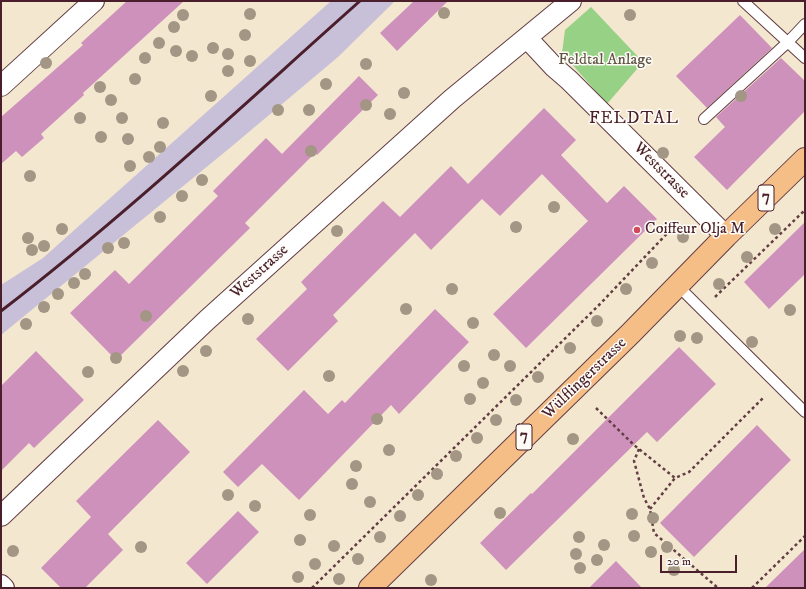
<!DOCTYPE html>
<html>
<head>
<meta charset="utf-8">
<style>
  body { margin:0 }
  #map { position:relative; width:806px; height:589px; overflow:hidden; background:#f3e7cf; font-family:"IM FELL DW Pica",serif }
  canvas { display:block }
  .frame { position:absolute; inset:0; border:2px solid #4a1f2b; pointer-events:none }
  .scale { position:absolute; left:660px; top:555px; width:77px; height:18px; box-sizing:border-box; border:2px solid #4a1f2b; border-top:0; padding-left:5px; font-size:12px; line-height:14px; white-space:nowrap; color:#4a1f2b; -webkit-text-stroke:3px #fdfcf7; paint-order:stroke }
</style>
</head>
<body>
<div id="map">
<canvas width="806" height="589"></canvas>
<div class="frame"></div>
<div class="scale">20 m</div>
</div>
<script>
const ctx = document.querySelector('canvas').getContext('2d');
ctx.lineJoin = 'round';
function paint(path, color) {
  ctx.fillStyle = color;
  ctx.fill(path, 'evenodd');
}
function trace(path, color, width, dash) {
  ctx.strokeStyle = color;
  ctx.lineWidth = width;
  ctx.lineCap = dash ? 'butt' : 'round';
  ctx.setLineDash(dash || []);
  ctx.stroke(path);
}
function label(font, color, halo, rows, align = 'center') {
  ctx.font = font + ' "IM FELL DW Pica",serif';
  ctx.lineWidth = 3;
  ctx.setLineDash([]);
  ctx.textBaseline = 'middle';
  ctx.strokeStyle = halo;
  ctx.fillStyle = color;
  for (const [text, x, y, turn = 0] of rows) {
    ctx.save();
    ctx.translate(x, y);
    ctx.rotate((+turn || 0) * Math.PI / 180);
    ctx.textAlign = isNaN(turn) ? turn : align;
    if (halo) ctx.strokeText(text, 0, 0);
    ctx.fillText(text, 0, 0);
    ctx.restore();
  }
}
paint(new Path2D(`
  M331,1H395L338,57L231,147L1,335V285L43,258Z`), '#c8c0d8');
paint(new Path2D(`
  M591,7L643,62L607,104L562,53L565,30Z`), '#97d185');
paint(new Path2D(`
  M127,1H184L83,93L84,95L41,134L44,138L22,157L16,151L1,164V117L83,45L81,43Z
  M414,1H448L397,51L380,33Z
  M740,15L772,48L707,108L676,76Z
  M781,58L805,81V111L727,190L694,157L725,127L716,117Z
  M359,76L378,95L317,155L315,153L245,223L250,228L116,360L70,313L115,270L129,284L218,196L213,191L266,138L282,154Z
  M544,108L576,140L561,155L607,203L624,186L657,219L526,348L493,314L588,221L542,174L500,216L482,199L431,250L415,233L333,315L338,321L288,371L256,339L307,289L301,282L383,201L400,217L451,166L468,184Z
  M805,222V274L769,309L744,282Z
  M435,309L469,342L399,414L391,405L299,500L262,464L238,487L223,472L304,390L328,414L342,400L345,403Z
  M679,347L716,384L657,442L647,432L506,570L480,543L531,493L532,494Z
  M36,351L84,400L34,448L29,443L1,471V386Z
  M158,420L190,452L108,534L123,550L85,588H61L41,568L91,517L76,501Z
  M757,425L791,460L694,557L660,523Z
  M238,511L259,532L207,584L186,563Z
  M805,549V588H765Z
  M616,561L642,588H589Z`), '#ce91bc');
const lane = new Path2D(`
  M743,1L805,58
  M704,119L788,42L805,24
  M678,286L805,412`);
const street = new Path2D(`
  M527,38L554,67L569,80L726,236
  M1,86L94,1
  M1,516L207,320L452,99L571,1
  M1,585L4,588`);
const primary = new Path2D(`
  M370,588L630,334L726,236L805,159`);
trace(lane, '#633d44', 12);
trace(street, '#633d44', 22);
trace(primary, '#633d44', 24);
trace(new Path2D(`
  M715,297L805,210
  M596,408L634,445L675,478L689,472L764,397
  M639,449L634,461L644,498L650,509L654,533L718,588
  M650,509L675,478
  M312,588L600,304L678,222
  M752,588L805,536`), '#633d44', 2.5, [3, 3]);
trace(lane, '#fff', 10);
trace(street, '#fff', 20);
trace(primary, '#f6be87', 22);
trace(new Path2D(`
  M1,311C126,215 242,106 360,1`), '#4a1f2b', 3);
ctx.fillStyle = '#a39684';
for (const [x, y] of [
  [444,13],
  [250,14],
  [183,15],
  [630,15],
  [174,27],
  [245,35],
  [159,43],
  [213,48],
  [176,51],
  [228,54],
  [192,56],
  [145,58],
  [250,61],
  [46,63],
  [366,64],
  [228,71],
  [135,79],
  [326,84],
  [100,87],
  [404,93],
  [211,96],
  [741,96],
  [111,100],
  [366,105],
  [278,110],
  [309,110],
  [390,114],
  [80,118],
  [122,118],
  [163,123],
  [101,137],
  [128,139],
  [160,147],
  [311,151],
  [663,153],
  [149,157],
  [130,166],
  [30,176],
  [202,180],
  [182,196],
  [554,207],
  [160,217],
  [516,227],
  [62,229],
  [775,229],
  [337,231],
  [683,237],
  [28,238],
  [124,243],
  [44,246],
  [108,248],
  [32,250],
  [747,257],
  [652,263],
  [85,274],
  [74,283],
  [719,284],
  [452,289],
  [626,289],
  [58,294],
  [44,307],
  [406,309],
  [790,310],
  [146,316],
  [248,319],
  [597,321],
  [473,323],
  [26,324],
  [680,336],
  [697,338],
  [752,342],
  [570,348],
  [206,351],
  [494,355],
  [116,358],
  [464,366],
  [510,366],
  [183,371],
  [88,372],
  [329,376],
  [538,377],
  [483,383],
  [470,399],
  [516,400],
  [377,419],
  [496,420],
  [477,438],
  [573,439],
  [389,450],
  [456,456],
  [356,466],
  [437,474],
  [352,484],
  [228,495],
  [418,495],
  [370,502],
  [255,506],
  [500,513],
  [632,514],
  [310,515],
  [400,516],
  [653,518],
  [634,536],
  [380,537],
  [579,537],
  [300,540],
  [604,545],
  [334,546],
  [141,547],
  [667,547],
  [13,551],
  [651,552],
  [576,554],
  [358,559],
  [597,560],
  [315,564],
  [580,568],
  [674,570],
  [298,577],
  [339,579],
  [431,580]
]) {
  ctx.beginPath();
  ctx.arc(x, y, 6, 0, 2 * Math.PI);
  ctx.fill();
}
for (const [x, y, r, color] of [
  [637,230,4,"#d1495b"]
]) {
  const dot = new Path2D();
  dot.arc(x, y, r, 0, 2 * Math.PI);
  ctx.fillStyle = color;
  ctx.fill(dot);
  trace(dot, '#fdfcf7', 1.5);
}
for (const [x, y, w] of [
  [766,198,16],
  [524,437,16]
]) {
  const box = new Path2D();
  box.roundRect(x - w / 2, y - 13, w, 26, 3);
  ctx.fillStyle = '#fdfcf7';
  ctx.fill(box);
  trace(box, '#4a1f2b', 1);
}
label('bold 15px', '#4a1f2b', null, [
  ["7",766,198],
  ["7",524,437]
]);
label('16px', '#615446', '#fdfcf7', [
  ["Feldtal Anlage",605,61]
]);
label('16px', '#4a1f2b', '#fdfcf7', [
  ["Weststrasse",661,171,45],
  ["Weststrasse",260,272,-42],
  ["Wülflingerstrasse",585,379,-44]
]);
label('16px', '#4a1f2b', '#fdfcf7', [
  ["Coiffeur Olja M",645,230]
], 'left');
ctx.letterSpacing = '1px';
label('17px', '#4a1f2b', '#fdfcf7', [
  ["FELDTAL",634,119]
]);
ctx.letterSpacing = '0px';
</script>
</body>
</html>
